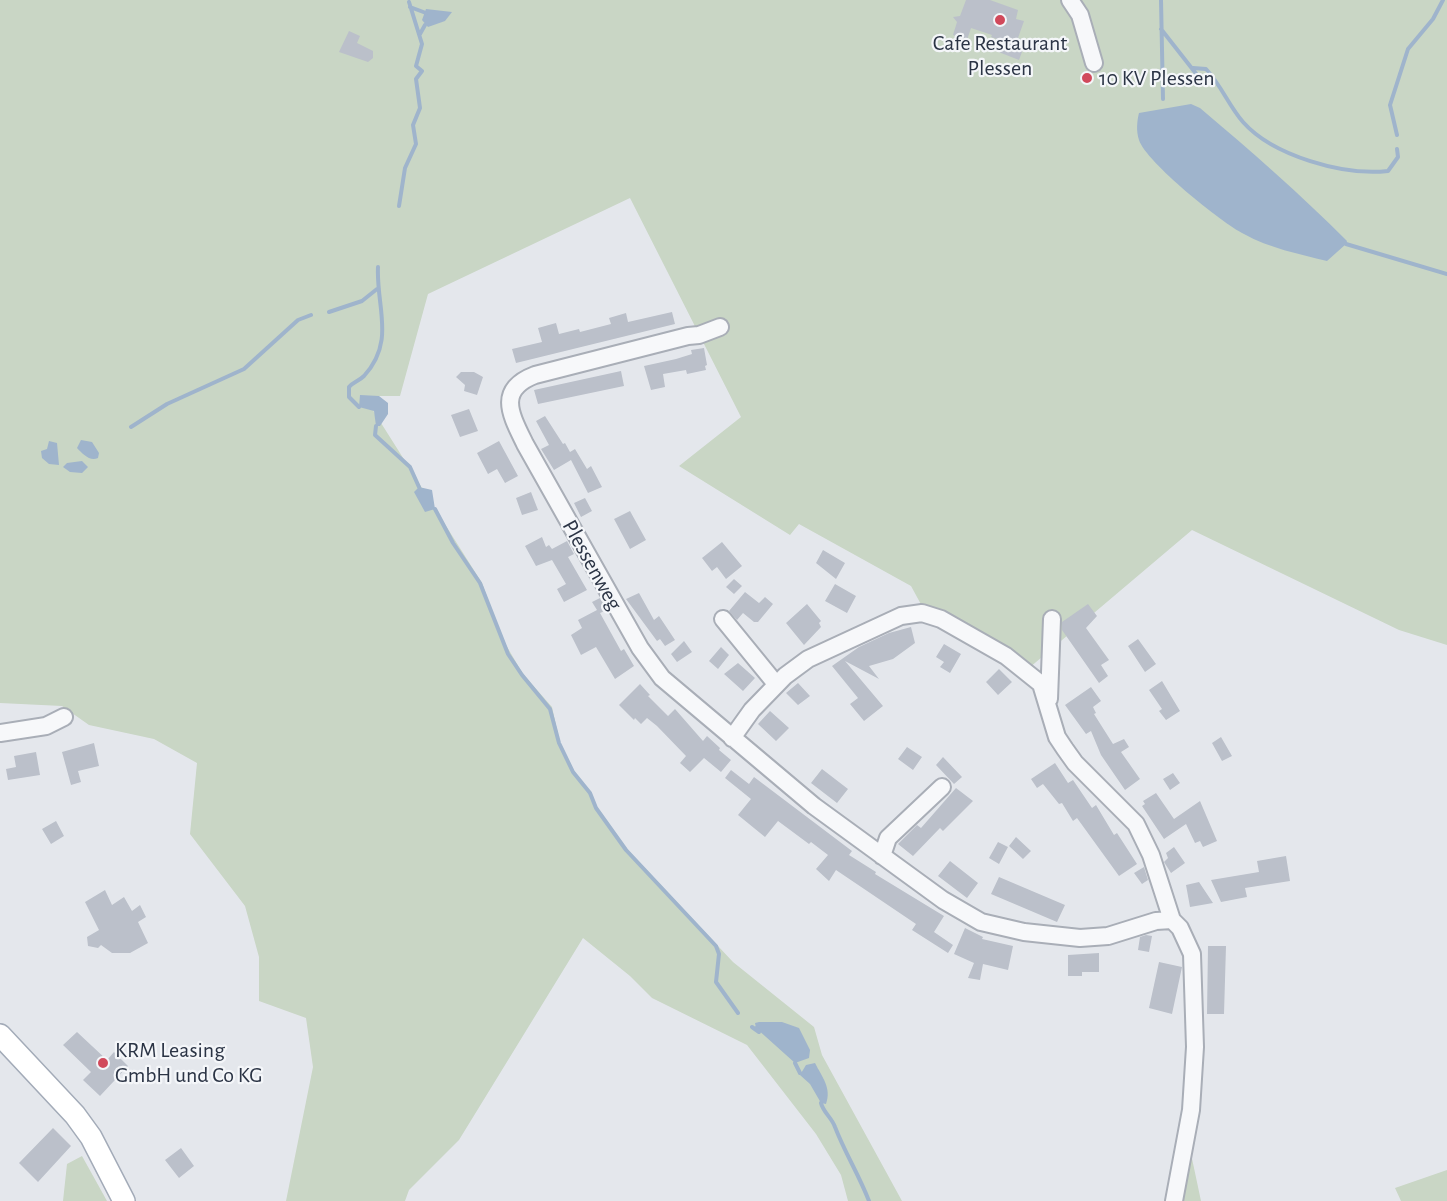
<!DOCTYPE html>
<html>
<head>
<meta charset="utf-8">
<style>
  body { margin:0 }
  canvas { display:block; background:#e4e7ec }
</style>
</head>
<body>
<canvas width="1447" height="1201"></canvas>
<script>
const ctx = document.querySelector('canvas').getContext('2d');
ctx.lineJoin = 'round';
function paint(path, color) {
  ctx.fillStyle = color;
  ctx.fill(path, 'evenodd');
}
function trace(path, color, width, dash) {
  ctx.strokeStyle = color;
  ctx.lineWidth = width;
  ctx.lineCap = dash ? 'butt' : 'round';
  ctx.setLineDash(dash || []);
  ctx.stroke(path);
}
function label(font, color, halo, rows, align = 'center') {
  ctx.font = font + ' "Alegreya Sans",sans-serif';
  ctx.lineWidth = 4.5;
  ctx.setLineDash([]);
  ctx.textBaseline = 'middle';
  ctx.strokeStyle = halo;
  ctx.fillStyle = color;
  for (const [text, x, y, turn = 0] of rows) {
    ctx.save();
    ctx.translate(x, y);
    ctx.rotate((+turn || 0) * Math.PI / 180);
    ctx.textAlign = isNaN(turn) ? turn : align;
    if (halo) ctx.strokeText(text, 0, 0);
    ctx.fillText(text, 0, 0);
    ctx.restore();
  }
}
paint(new Path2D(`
  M0,0H1447V645L1399,630L1192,530L1029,668L923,608L911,586L799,524L790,535L679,466L741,417L630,198L428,294L400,396H364L482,583L503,640L523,674L552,707L560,743L574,772L591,793L597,807L627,849L733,962L814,1027L822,1055L902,1201H848L841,1175L816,1134L747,1045L652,998L630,976L583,938L459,1140L409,1190L405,1201H286L313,1067L306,1018L259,1001V957L245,906L190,834L197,763L154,739L89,725L62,706L0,703Z
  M1187,1135L1201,1201H1174Z
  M82,1156L107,1201H63L67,1164Z
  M1447,1170V1201H1401L1395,1188Z`), '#c9d6c5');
paint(new Path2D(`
  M426,9L452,12L445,21L428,27L422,20Z
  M1191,104L1200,108C1251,151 1300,194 1347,241L1346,244L1327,261C1299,254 1269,248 1244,234C1222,223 1146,162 1139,140C1136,131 1137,121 1139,113Z
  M360,395L379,396L388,403V414L380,426H376L374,411L359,407Z
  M81,440L92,442L99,453L98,458C90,462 83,454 77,448Z
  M49,441L57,443L59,465L49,464L42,458L41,451L47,449Z
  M82,461L88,467L82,473L70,472L63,467L67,463Z
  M419,487L432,490L435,509L425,512L414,492Z
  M759,1022H782L799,1028L810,1050L809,1058L795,1063L756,1028L755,1023Z
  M815,1063C822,1077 832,1088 826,1104L821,1103L810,1084L800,1075L806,1065Z`), '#9fb4cc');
trace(new Path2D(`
  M1161,0L1163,99
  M410,7L426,13
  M1161,29L1201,80
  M420,34L425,25
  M1193,68L1206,69C1221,85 1229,106 1243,122C1273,156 1344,176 1388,171L1398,157L1397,149
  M1397,135L1390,105L1408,49L1433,19L1443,0
  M399,206L405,168L416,144L413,125L420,108L416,79L422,71L416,66L422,44L409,2
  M1346,244L1447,274
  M329,312L362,301L377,289
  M359,407L349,397V387C353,382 359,381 364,376C396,341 376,307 378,267
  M376,426L375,435L410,467L419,487
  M131,427L167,404L244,369L298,320L311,315
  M435,509L453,543L480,583L508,654L522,675L550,709L559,743L573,772L590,793L596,808L626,850L716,946L719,954L716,982L738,1013
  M752,1027L759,1032L756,1028
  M795,1063L800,1073
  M821,1103C823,1112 832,1118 835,1127C845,1153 859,1175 869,1201`), '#9fb4cc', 4);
paint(new Path2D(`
  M966,0H990L1018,10L1016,19L1024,21L1018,38L1026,41L1019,60L996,51L1000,40L991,37L992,35L971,28L967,40L953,35L957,22L953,17L960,16Z
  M349,31L360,36L357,43L373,51V58L368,62L339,52Z
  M672,312L675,324L516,363L512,349L542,342L538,328L556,323L559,334L579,329L580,332L611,324L609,318L626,313L628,322Z
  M704,348L707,365L705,366L706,370L687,374L686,370L663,374L665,387L651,390L644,366L676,359L692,354L691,350Z
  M621,371L624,386L538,404L534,390Z
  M461,372H474L483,377L477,395L464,391L465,385L456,377Z
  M469,409L478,431L460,437L451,415Z
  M545,416L563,444L565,443L570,452L575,449L587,469L591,466L602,487L588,493L571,460L554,470L541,449L549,445L536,421Z
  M499,441L518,476L505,483L497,469L488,474L477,453Z
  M531,492L538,510L522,515L516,498Z
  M585,498L592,511L581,517L574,503Z
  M630,511L646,540L630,549L614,519Z
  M542,537L546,547L549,545L552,549L567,541L574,554L568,557L587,590L564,602L557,589L566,584L552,560L536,566L525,546Z
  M722,542L742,566L726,579L717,567L712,571L702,558Z
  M823,550L845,563L836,579L816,563Z
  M734,579L742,586L734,594L726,587Z
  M835,584L856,596L847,613L825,601Z
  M745,592L759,603L765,597L773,604L758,622H754L743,613L737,620L729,611Z
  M639,593L654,620L659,616L675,640L665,646L660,639L657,641L626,599Z
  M600,598L607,610L600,613L621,651L624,649L634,666L615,679L596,647L581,655L571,635L582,628L578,620L597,610L592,602Z
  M807,604L821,621L819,623L821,627L804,645L786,623Z
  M1088,604L1097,616L1086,628L1109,660L1101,665L1108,676L1099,683L1062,630V622Z
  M911,627L915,643L893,659L869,666L879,679L845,661L883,706L864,721L850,704L858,698L832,666L859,647L889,633Z
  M1138,639L1156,664L1145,672L1128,646Z
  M684,641L692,652L677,662L671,654Z
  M944,644L961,654L950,673L940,667L944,662L936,657Z
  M721,647L729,655L718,669L709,661Z
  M738,663L755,678L743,691L724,674Z
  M999,669L1012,682L998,695L986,682Z
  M1162,681L1180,711L1166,720L1159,711L1162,709L1149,690Z
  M798,683L810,696L798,705L786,693Z
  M640,684L650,695L648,696L668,716L675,709L703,741L707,736L720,748L719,750L731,760L721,772L704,758L690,772L680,763L686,756L657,726L647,718L641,724L635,718L634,720L619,705Z
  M1091,687L1101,701L1093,707L1096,713L1094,714L1113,744L1124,739L1129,747L1121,752L1140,779L1125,790L1101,755L1091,731L1086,734L1065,705Z
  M770,711L789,728L776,741L758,724Z
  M1221,737L1232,756L1222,761L1212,743Z
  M94,743L99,766L78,771L81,782L71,785L62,752Z
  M907,747L922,757L913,770L898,759Z
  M36,752L40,775L8,780L6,769L16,767L14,756Z
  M943,757L962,777L954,784L936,765Z
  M1055,763L1068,783L1073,780L1092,808L1096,805L1114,835L1117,833L1137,864L1119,876L1077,818L1073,821L1062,803L1059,804L1043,784L1037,788L1031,779Z
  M822,769L848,789L837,803L811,783Z
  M731,770L749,784L754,777L852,851L849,855L876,872L875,874L944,916L934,932L953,945L948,953L912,930L916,924L836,870L829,881L816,869L828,855L811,842L809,844L778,821L765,837L738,815L751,799L725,778Z
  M1173,773L1180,783L1170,790L1163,779Z
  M956,788L973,801L943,831L940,828L913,856L898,844L917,825L921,828Z
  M1156,793L1174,819L1200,801L1217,841L1203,847L1200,841L1195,843L1186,824L1164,839L1142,806L1145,804L1143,801Z
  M56,821L64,836L51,844L42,829Z
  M1016,837L1031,851L1023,859L1009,846Z
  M998,842L1008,847L999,864L989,858Z
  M1174,847L1185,863L1171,873L1164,862L1168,858L1166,853Z
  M1286,856L1290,881L1245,888L1247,897L1221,902L1211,880L1259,872L1257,861Z
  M950,861L978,883L967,898L938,876Z
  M1144,867L1148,880L1142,884L1134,873Z
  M999,877L1065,905L1057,922L991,894Z
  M1199,882L1213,903L1190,907L1186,885Z
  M105,890L112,905L124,897L132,911L140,905L146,917L138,922L148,943L130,953H112L101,945L98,948L88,946L87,937L99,930L85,902Z
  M965,928L983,937L982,939L1013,946L1008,970L983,964L980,980L968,978L974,963L954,954Z
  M1146,935L1152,936L1149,952L1138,950L1140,937Z
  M1208,946H1226L1224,1014H1207Z
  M1099,953V972H1082V976H1068V955Z
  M1159,962L1182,967L1172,1014L1149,1008Z
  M77,1032L107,1060L114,1052L128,1066L100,1096L83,1080L91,1072L63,1045Z
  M53,1128L71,1146L38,1182L19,1163Z
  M181,1148L194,1166L179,1178L165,1160Z`), '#bbc0ca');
const minor = new Path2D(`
  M1070,0L1080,15L1094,63
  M720,327L699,335L688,336L535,375C496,390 511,415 525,444L640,648L662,678L814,806L943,900L981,922L1024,932L1080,938L1108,936L1156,921L1172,920
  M723,619L776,684
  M1049,699L1052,619
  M0,733L46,726L64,717
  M732,738L752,710L785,676L808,659L901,616L922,613L941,619L1006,656L1041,684L1057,737L1065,749L1075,763L1136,824L1151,855L1172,920L1180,928L1192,954L1195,1047L1191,1110L1174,1201
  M882,856L888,838L942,787`);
const major = new Path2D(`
  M0,1035L75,1115L91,1137L124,1201`);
trace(minor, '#a9aeb7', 20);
trace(major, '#a3abb8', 24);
trace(minor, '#f7f8fa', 16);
trace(major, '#fff', 21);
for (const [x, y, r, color] of [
  [1000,20,6,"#d1495b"],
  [1087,78,6,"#d1495b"],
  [103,1063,6,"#d1495b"]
]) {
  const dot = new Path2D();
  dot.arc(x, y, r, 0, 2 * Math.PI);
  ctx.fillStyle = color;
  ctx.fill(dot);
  trace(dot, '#f4f6f9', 2);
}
label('22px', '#2b3445', '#f4f6f9', [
  ["Cafe Restaurant",1000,43,"center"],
  ["Plessen",1000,68,"center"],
  ["10 KV Plessen",1099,78],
  ["KRM Leasing",115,1050],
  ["GmbH und Co KG",115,1075]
], 'left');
label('22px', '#2b3445', '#f4f6f9', [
  ["Plessenweg",592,565,61]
]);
</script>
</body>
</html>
